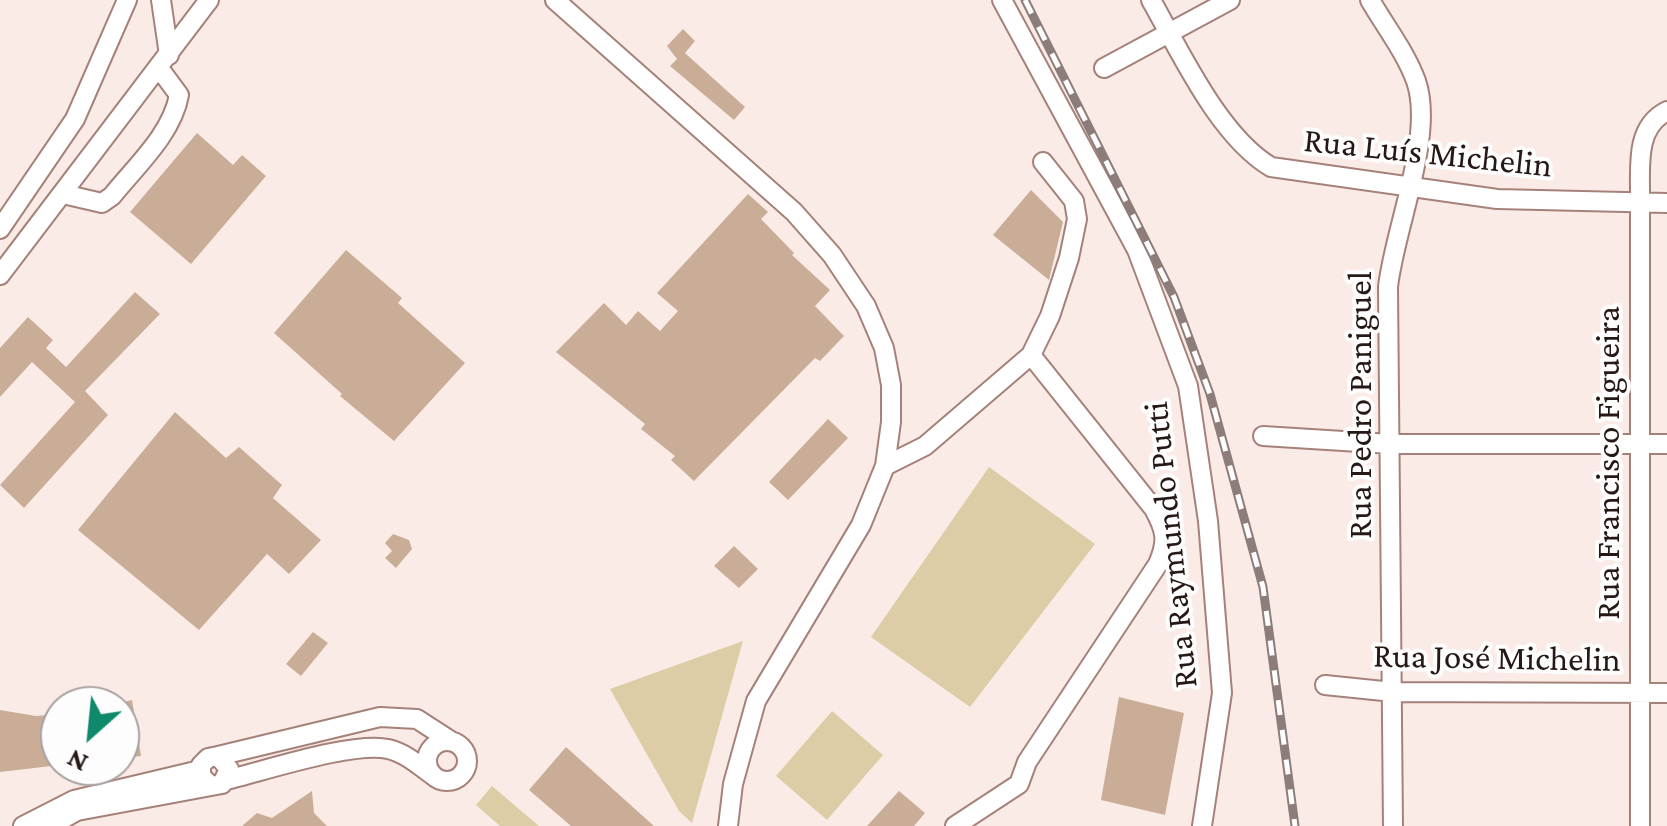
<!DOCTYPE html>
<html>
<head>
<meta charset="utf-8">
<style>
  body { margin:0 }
  #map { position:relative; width:1667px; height:826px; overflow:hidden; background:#fbebe7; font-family:"Crimson Pro",serif }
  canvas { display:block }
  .north { position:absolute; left:40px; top:686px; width:100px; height:100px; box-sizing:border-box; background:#fdfdfd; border:2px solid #a7a1a0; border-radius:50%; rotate:207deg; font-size:28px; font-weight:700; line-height:40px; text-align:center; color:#251815 }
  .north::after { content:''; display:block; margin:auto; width:35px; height:45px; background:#10896b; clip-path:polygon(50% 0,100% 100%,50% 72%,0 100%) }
</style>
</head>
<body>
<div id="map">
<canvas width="1667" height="826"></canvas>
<div class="north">N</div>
</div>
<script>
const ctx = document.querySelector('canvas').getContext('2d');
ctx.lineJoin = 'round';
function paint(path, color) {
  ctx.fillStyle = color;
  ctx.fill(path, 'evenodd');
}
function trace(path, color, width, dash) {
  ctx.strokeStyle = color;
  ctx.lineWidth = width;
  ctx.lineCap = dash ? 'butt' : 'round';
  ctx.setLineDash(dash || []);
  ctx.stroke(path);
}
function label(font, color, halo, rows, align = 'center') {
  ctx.font = font + ' "Crimson Pro",serif';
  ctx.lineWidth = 8;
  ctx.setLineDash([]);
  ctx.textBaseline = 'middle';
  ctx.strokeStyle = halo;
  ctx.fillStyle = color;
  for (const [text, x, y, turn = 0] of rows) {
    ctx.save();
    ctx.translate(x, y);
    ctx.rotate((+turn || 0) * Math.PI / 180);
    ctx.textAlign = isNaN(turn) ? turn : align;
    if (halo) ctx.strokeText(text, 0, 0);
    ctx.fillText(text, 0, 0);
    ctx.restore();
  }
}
paint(new Path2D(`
  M989,467L1095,544L970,707L871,637Z
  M743,641L692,823L679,811L610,689Z
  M832,711L883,755L827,820L776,776Z
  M492,786L539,826H500L476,805Z`), '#ddcda6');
paint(new Path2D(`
  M683,29L695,41L685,53L745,107L734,120L670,66L677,59L667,46Z
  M197,133L233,165L242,155L266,176L191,264L130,212Z
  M1031,190L1063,222L1049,280L993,235Z
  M748,194L768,212L761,219L794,253L792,255L830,290L815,306L844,336L820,361L815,358L694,481L671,460L675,456L641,429L645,424L556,352L604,303L626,325L638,311L660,331L678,311L657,293Z
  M346,250L402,298L398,303L465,363L394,441L340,396L342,394L274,333Z
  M135,292L160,314L85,391L108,415L24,508L0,485L75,402L32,362L0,397V348L28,317L53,340L46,348L66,367Z
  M175,412L226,458L239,447L282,485L273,498L321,540L289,574L267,554L199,630L78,530Z
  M828,419L848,438L788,500L769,482Z
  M393,534L409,540L412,549L396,568L385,558L392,551L385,543Z
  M734,546L758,569L739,588L714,566Z
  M313,632L328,643L301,676L286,664Z
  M1119,697L1184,713L1165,815L1101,800Z
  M132,700L141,756L120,758V703Z
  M0,710L36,716L60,714V765L0,772Z
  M566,747L654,826H571L529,790Z
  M312,791L314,813L327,826H242L257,813L272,818Z
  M899,791L925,813L914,826H867Z`), '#c9ad96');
const minor = new Path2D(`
  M161,0L169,55
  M555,0L794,212L832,255L866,306L884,348L891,385V422L885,466L861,525L756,701L733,784L728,826
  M1002,0L1137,250L1188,386L1208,521L1222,693L1202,826
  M1151,0C1181,53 1219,136 1271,167L1497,199L1667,203
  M1370,0C1385,26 1406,53 1416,81C1435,135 1394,230 1388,287L1393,826
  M1104,68L1230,0
  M63,194L102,203L112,196C136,166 172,134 179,95L159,68
  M0,229L75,119L127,0
  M0,275L209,0
  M1263,436L1391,444H1667
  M885,466L925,446L1031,355L1050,316L1069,258L1077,219L1074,201L1043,162
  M1325,685L1393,692L1667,693
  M427 761a20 20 0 1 1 40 0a20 20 0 1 1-40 0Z
  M218,756L380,717L417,719L451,741
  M226,780C264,771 354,741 388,749C406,753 421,767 435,777
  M23,826L74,800L200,770
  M50,826L77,811L222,784L229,769L218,756L208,758L201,765V776L210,785
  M955,826L1019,784L1027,762L1158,564C1168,541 1166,531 1154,509L1031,355
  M1640,826V204C1641,171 1633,128 1667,111`);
trace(minor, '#a58279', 22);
trace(minor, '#fff', 18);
const rail = new Path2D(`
  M1025,0L1174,297L1210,394L1263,587L1295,826`);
trace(rail, '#8c7d7a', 9);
trace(rail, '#fdfdfd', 5, [15]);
label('35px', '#251815', '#fdfdfd', [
  ["Rua Luís Michelin",1428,153,6],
  ["Rua Pedro Paniguel",1360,405,-90],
  ["Rua Francisco Figueira",1608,463,-90],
  ["Rua Raymundo Putti",1171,545,-96],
  ["Rua José Michelin",1497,658,1]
]);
</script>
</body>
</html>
